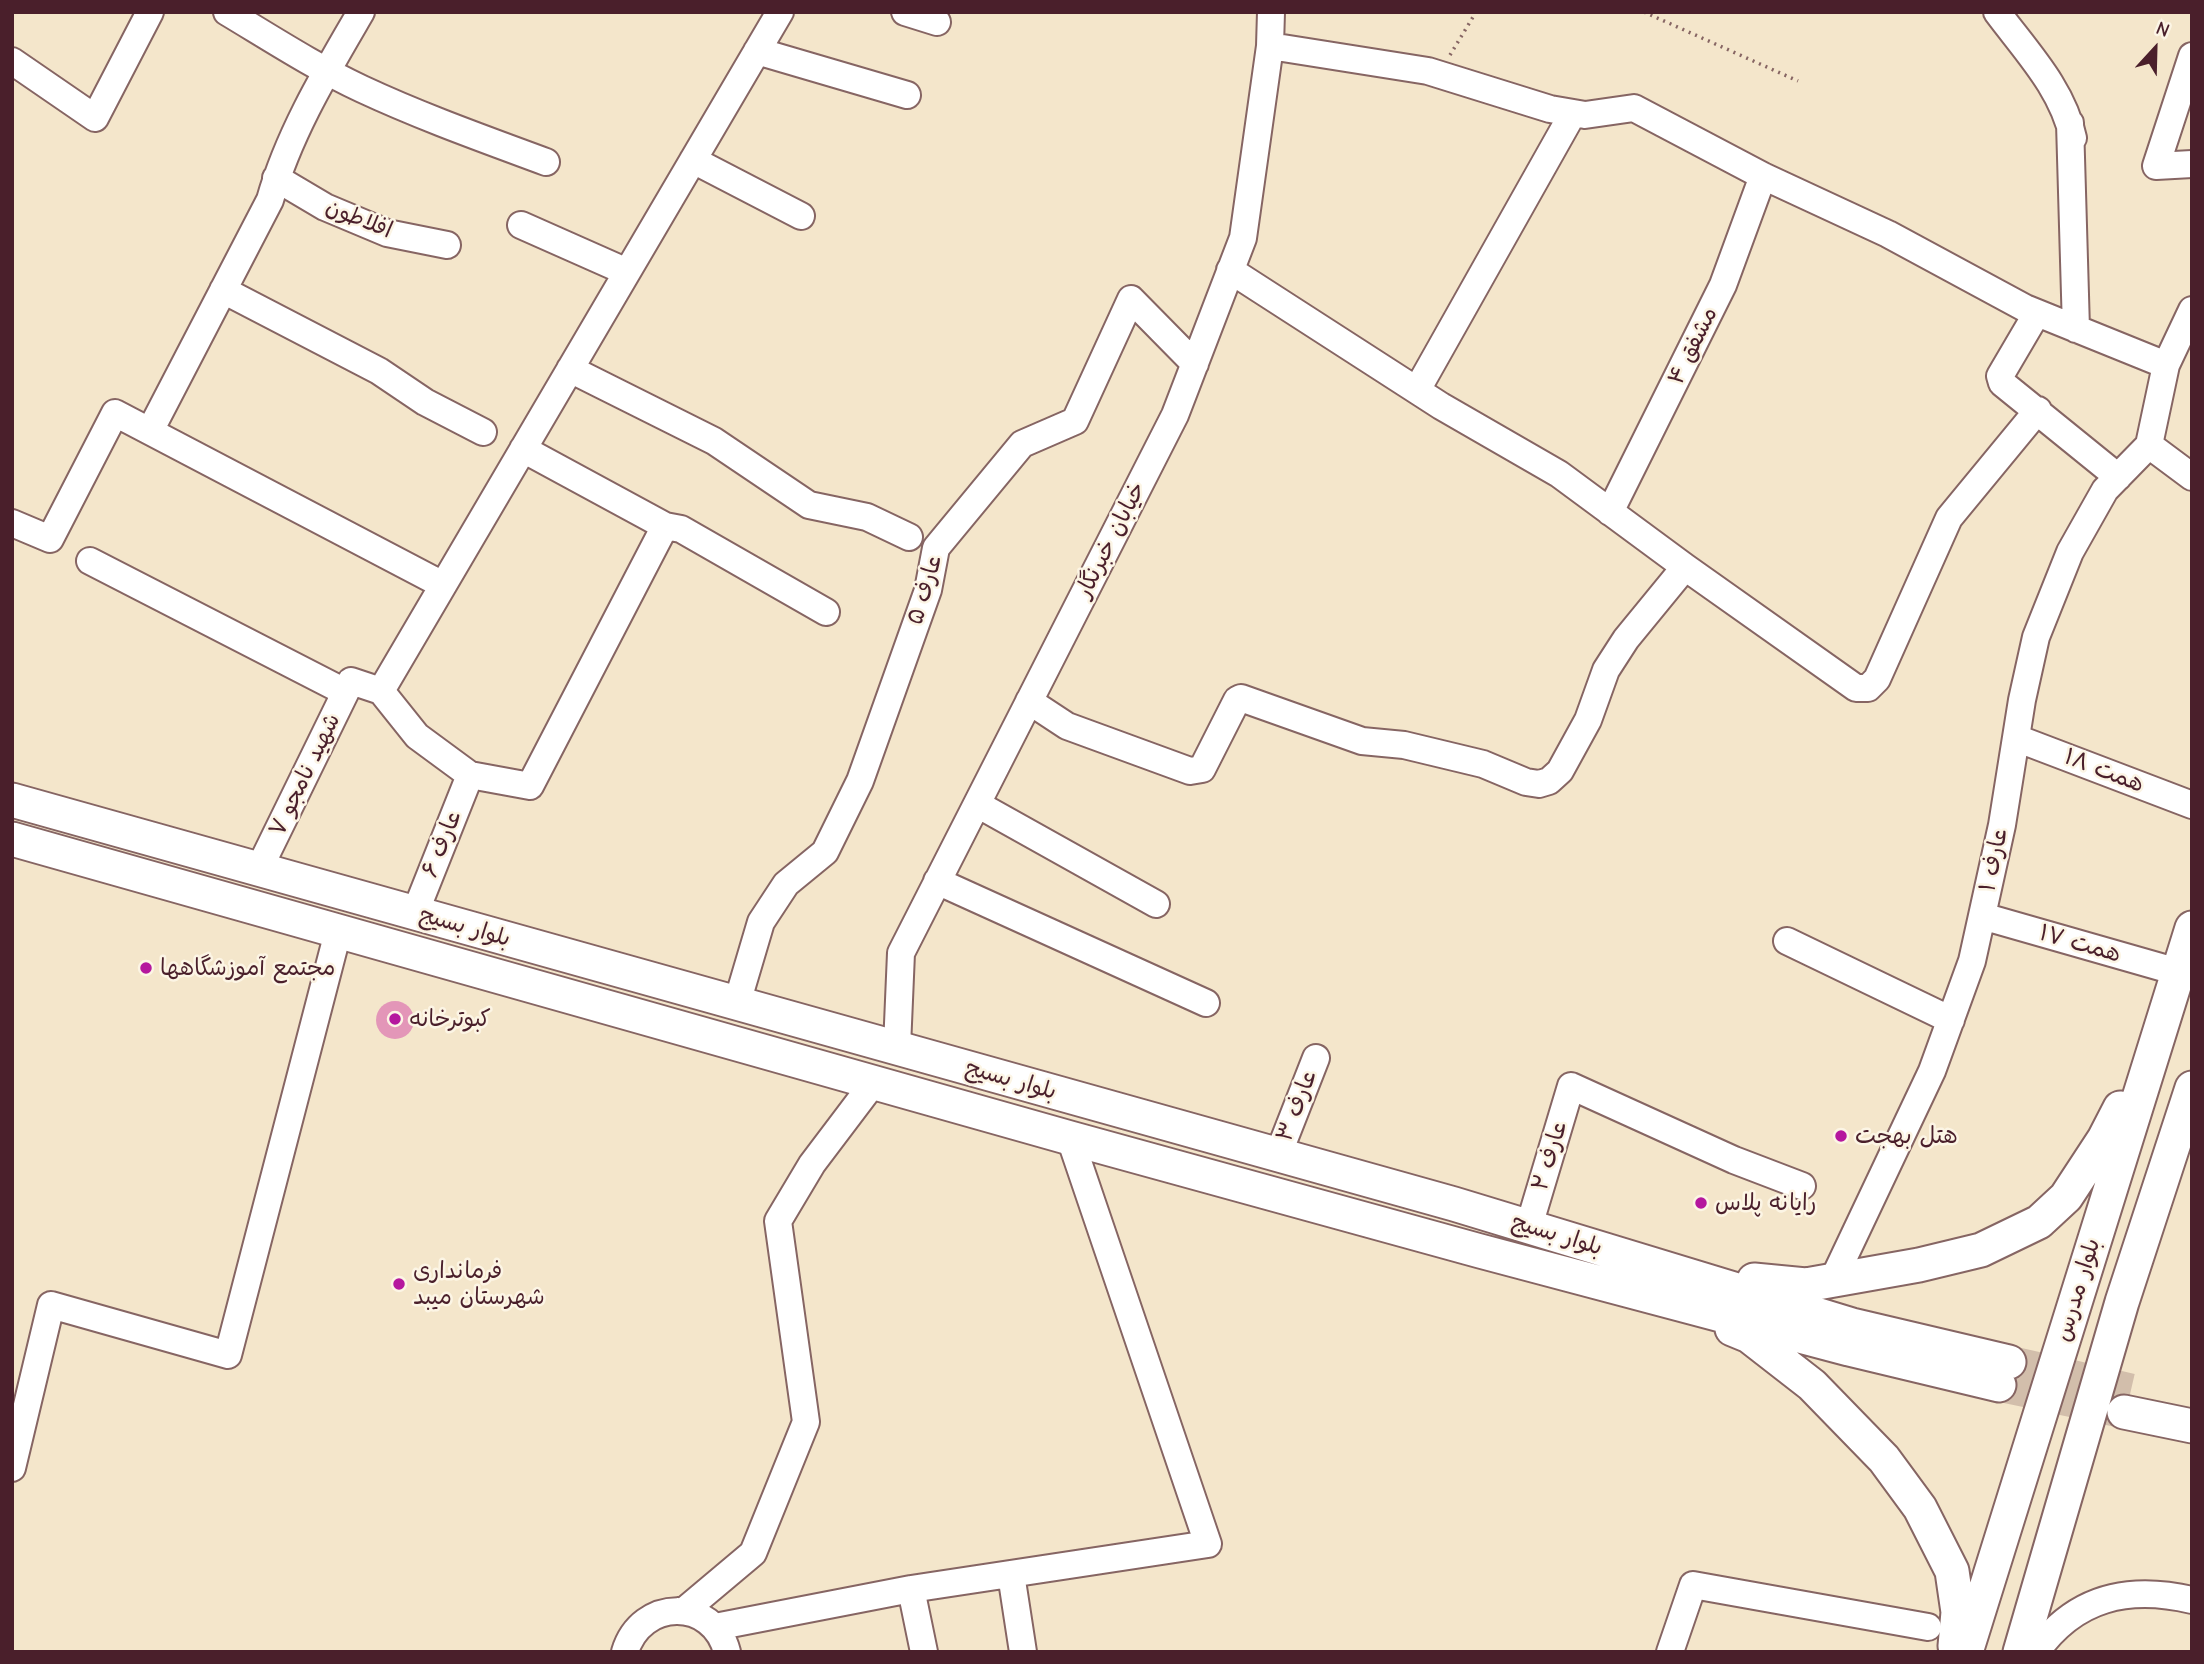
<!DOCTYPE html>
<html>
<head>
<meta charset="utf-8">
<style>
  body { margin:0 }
  #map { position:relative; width:2204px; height:1664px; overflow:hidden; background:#f4e6cb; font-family:"Comic Neue",sans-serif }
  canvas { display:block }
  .frame { position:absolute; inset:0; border:14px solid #4a1f2b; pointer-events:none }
  .north { position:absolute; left:2120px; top:14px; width:70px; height:70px; -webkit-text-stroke:5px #fcf5e5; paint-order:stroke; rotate:22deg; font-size:19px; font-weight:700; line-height:28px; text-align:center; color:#4a1f2b }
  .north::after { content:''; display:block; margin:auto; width:24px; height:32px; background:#4a1f2b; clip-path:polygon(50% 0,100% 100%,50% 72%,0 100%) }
</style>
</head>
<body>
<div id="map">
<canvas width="2204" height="1664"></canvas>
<div class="frame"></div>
<div class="north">N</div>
</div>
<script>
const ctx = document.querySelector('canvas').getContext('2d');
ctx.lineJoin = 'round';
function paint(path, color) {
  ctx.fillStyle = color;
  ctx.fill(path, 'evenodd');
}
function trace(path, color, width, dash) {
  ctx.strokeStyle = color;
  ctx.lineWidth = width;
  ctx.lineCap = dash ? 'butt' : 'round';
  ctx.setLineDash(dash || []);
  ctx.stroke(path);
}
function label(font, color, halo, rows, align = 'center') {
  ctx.font = font + ' "Comic Neue","Playpen Sans Arabic",sans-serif';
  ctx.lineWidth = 5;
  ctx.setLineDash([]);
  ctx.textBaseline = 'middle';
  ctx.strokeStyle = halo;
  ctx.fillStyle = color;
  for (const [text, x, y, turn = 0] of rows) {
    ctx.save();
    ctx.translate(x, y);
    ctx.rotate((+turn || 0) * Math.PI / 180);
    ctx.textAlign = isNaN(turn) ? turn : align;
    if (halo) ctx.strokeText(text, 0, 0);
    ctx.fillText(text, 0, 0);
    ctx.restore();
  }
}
paint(new Path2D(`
  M376 1020a19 19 0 1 1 38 0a19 19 0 1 1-38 0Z`), '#e396b8');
trace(new Path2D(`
  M2009,1362L2131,1390
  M1999,1385L2120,1411`), '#d2beab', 33, [33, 17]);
const minor = new Path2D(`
  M227,12C272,39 315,67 362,89C422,117 484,139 546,162
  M905,12L937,22
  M1997,12C2026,51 2063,89 2073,138
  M1270,46L1428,71L1550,109L1585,115L1634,108L1763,176L1888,234L2025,308L2166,365L2192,310
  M757,51L907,95
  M2192,56L2156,166L2192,164
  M12,61L95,118L150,12
  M2070,123L2076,329
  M693,160L801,216
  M276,178L325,207L387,233L447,245
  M521,225L627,272
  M1230,270L1441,406L1559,474L1685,567L1856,688H1868L1877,679L1949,518L2038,410
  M223,290L379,371L425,402L483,432
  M2037,313L2000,376L2002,383L2118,477
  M2166,365L2149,445L2192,477
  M570,369L714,441L809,505L867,517L909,537
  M1417,390L1573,113
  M150,431L270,200C289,133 326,72 361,12
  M523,449L665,526L681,529L826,612
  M1610,512L1723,285L1763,176
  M12,523L50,539L115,413L443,585
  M90,561L345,692
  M381,691L417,736L470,775L530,786L665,526
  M1029,701L1067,726L1190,771L1202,769L1237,700L1241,698L1362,741L1404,745L1483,764L1526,782L1539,784L1549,781L1560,771L1588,720L1606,670L1626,639L1685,567
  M2016,738L2192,805
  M977,804L1156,904
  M259,869L351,681L381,691L780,12
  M937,881L1206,1003
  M415,913L470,775
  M1982,916L2178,972
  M1787,941L1951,1020
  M737,1003L761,922L786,884L825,852L860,781L928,590L936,548L1022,444L1075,421L1131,299L1195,364
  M897,1047L901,953L1175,415L1243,238L1270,46L1271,12
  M1278,1155L1316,1058
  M1529,1226L1571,1086L1734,1160L1802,1186
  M1833,1280L1932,1071L1972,961L2002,825L2022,700L2036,637L2070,552L2105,490L2149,445
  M12,1468L51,1305L228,1355L338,932
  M1011,1574L1023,1652
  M911,1589L924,1652
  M684,1611L753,1553L806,1422L778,1221L812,1164L874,1082
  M715,1627L911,1589L1208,1544L1070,1138
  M625,1652C641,1598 713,1597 727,1652
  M1670,1652L1693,1585L1928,1627
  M2036,1652C2075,1597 2128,1585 2192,1600`);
const major = new Path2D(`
  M12,800L1454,1204L1852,1325L2009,1362
  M12,839L1070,1138L1480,1251L1849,1349L1999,1385
  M1754,1280L1806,1285L1919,1265L1981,1250L2039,1222L2066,1197L2104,1139L2120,1108
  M1732,1329L1749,1336L1812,1385L1884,1459L1920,1508L1952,1571L1958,1612L1955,1646
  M2124,1412L2192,1426
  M1966,1652L2192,928
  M2020,1652L2122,1302L2192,1088`);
trace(minor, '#866563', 30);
trace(major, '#866563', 37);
trace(new Path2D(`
  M1644,12L1798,81
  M1450,55L1476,12`), '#866563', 3.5, [2, 5]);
trace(minor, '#fff', 26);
trace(major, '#fff', 33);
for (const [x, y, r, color] of [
  [146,968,7,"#b5179e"],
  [395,1019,7,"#b5179e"],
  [1841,1136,7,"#b5179e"],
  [1701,1203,7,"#b5179e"],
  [399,1284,7,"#b5179e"]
]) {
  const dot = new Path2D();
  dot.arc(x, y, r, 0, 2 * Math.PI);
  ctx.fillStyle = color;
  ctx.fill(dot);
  trace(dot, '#fcf5e5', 2.5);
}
label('23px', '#4a1f2b', '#fcf5e5', [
  ["افلاطون",359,219,22],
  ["مشفق ۴",1693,346,-64],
  ["خیابان خبرنگار",1111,540,-63],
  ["عارف ۵",925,590,-73],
  ["همت ۱۸",2104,771,21],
  ["شهید نامجو ۷",305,775,-64],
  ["عارف ۶",442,844,-68],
  ["عارف ۱",1994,860,-78],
  ["بلوار بسیج",465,927,16],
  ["همت ۱۷",2080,944,16],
  ["بلوار بسیج",1011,1080,16],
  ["عارف ۳",1297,1106,-69],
  ["عارف ۲",1550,1156,-73],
  ["بلوار بسیج",1557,1235,17],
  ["بلوار مدرس",2078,1290,-73]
]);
label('23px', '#4a1f2b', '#fcf5e5', [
  ["مجتمع آموزشگاهها",160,968],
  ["کبوترخانه",409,1019],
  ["هتل بهجت",1855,1136],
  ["رایانه پلاس",1715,1203],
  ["فرمانداری",413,1271],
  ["شهرستان میبد",413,1297]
], 'left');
</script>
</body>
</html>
